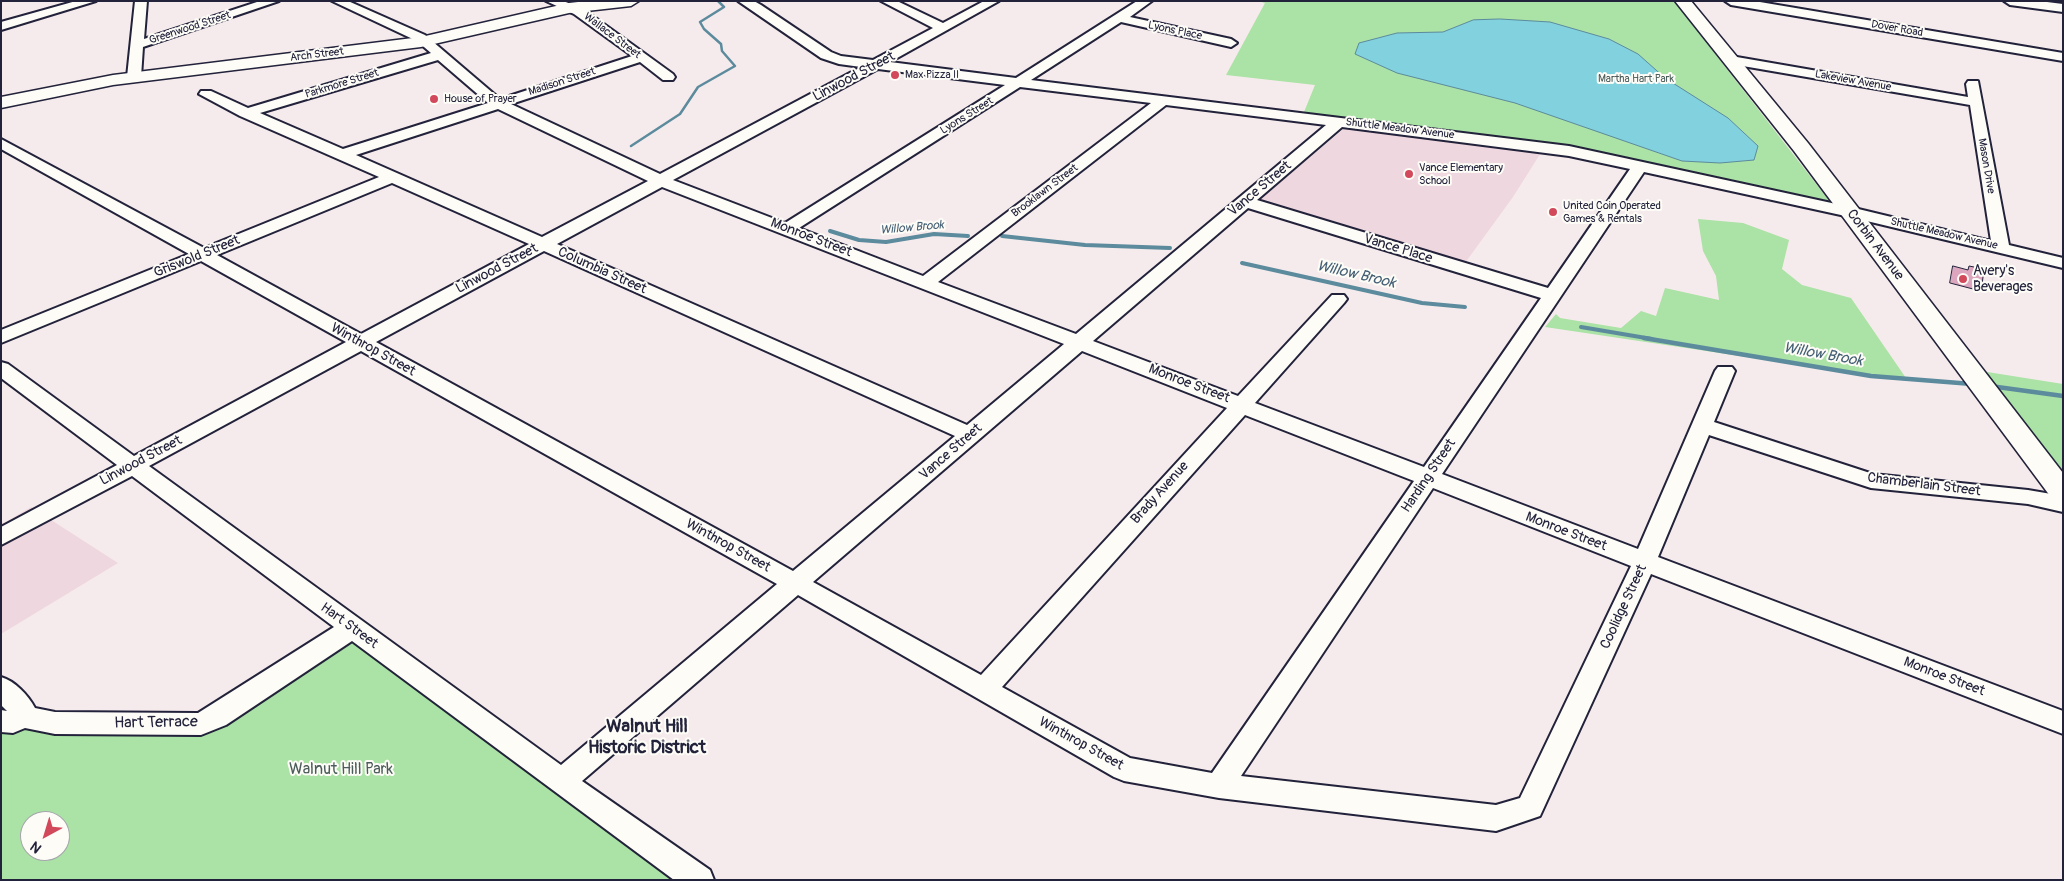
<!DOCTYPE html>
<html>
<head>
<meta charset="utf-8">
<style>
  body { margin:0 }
  #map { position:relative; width:2064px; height:881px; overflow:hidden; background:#f6ebec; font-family:Pangolin,sans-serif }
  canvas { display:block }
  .frame { position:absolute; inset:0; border:2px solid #22223b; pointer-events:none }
  .north { position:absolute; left:20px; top:811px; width:50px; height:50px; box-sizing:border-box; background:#fdfcf7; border:1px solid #a5a5ac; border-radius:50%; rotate:219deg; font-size:14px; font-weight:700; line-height:20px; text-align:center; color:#22223b }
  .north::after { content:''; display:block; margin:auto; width:18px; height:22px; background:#d1495b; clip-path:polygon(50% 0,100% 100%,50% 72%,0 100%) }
</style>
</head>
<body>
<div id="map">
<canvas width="2064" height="881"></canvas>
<div class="frame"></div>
<div class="north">N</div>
</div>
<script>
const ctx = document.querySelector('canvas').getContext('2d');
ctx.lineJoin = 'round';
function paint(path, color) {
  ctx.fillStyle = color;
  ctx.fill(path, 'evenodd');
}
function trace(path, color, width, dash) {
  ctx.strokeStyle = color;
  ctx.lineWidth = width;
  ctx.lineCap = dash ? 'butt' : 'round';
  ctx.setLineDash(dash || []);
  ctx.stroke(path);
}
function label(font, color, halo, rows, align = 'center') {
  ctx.font = font + ' Pangolin,sans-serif';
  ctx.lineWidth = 4;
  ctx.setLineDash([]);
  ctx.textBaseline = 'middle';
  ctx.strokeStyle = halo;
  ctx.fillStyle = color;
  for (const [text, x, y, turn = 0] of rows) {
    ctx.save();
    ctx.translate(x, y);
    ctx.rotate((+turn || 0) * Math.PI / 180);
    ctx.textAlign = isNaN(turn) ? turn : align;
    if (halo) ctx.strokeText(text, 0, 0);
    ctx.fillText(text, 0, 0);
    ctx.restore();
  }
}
paint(new Path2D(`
  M1346,127L1542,151L1513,197L1465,263L1259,200Z
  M31,507L118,563L1,634V522L4,523Z`), '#eed7de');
paint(new Path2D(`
  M1258,1H1674L1831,203L1577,148L1304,112L1315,85L1226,75L1265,3Z
  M1698,219L1743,223L1789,240L1782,269L1802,285L1851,298L1908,381L1545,327L1556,314L1560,318L1621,328L1641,311L1656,316L1665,288L1719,300L1716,276L1703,251Z
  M1981,371L2063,384V480Z
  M347,638L672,880H1V728L192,732ZM30,821H60V851H30Z`), '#abe2a5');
const water = new Path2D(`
  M1500,19L1550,22L1609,39L1638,54L1665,78L1728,118L1758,146L1754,160L1720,163L1682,161L1515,103L1397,73L1355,54L1359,43L1397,33L1443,32L1473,20Z`);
paint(water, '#82d1df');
trace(water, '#5c8b9d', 1);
trace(new Path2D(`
  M631,146L680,114L698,87L735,66L722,51L721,44L704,29L700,22L724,7L718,1`), '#5c8b9d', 2.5);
trace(new Path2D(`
  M830,231L859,240L886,242L934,234L968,236
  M1002,236L1085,245L1170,248
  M1242,263L1422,303L1465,307
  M1581,327L1652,339`), '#5c8b9d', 4);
trace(new Path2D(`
  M1644,338L1871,376L1972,384
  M1990,386L2063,396`), '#5c8b9d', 4.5);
const building = new Path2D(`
  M1953,266L1968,270L1969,266L1984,269L1982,285L1974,283L1973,289L1950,283Z`);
paint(building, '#dca7be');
trace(building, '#22223b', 1);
const minor = new Path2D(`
  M76,1H96L1,30V22Z
  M135,1H147L144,39L260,1H279L143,47L141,77L134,81L127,77Z
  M332,1H348L425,35L500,99L632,56L574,14L546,1H563L582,8L673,74L675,77L673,80H663L640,62L511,104L660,174L861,67L839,64L821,58L738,1H754L761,5L831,52L841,56L873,60L933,28L881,1H897L943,23L984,1H999L890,62L1016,78L1137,1H1152L1130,17L1231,39L1237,43L1231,47L1121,22L1031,80L1569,146L1850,207L1991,241L1970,105L1731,64L1724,60L1731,56L1968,97L1966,84L1968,81H1978L2009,245L2063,258V268L1850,217L1644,172L1442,474L1638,549L1715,371L1718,367H1732L1735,371L1714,422L1873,474L2028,490L2063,496V512L2028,504L1871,488L1709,435L1658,557L2063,711V734L1651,574L1540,816L1496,831L1219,798L1124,781L1114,777L798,595L582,781L710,870L714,880H674L352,641L226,725L201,735L55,734L25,728L13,733L1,732V710L7,711L1,705V677C15,681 28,695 35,708L55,712L198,713L334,627L132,476L1,545V527L117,465L1,378V362L8,364L134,456L346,342L201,261L1,343V330L189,254L1,149V139L204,248L379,177L240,116L199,94L201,91H211L248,108L431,53L417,41ZM438,60L488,103L343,149L260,113ZM878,69L1005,85L785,223L673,180ZM1020,87L1151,103L923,276L799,228ZM1166,105L1326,125L1076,334L938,282ZM498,109L648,181L542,237L356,155ZM1342,127L1569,156L1630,169L1548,288L1257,200ZM392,183L529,244L361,334L217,255ZM662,187L1064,344L967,425L557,244ZM1248,208L1541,298L1424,467L1255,403L1344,303L1347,299L1344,295H1332L1238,396L1093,341ZM544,251L955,436L793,571L376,342ZM361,351L777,584L561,765L149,466ZM1082,351L1227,408L981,675L813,582ZM1245,415L1414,481L1212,773L1130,758L1002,687ZM1433,488L1631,566L1520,798L1496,805L1241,776Z
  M1725,1H1754L2063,53V61L1731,5Z
  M2004,1H2039L2063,4V12L2010,5Z`);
const major = new Path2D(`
  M587,1H639L631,6L569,13L421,47L113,85L1,108V97L113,75L421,37L569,3Z
  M1675,1H1691L1808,143L2063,473V503L2053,500L1794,151Z`);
trace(minor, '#22223b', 4);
trace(major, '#22223b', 3);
paint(minor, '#fdfcf7');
paint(major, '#fdfcf7');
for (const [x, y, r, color] of [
  [895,75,5,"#d1495b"],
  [434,99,5,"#d1495b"],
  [1409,174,5,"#d1495b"],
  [1553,212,5,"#d1495b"],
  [1963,279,5,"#d1495b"]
]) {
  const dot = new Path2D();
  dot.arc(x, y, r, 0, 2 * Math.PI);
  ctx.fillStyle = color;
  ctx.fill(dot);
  trace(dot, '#fdfcf7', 2);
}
label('11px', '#22223b', '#fdfcf7', [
  ["Greenwood Street",190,28,-18],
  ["Dover Road",1897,29,10],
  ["Lyons Place",1175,31,12],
  ["Wallace Street",612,36,37],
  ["Arch Street",317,55,-7],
  ["Lakeview Avenue",1853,81,10],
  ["Madison Street",562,82,-18],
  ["Parkmore Street",342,84,-17],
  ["Lyons Street",967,116,-32],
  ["Shuttle Meadow Avenue",1400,129,7],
  ["Mason Drive",1986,166,80],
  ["Brooklawn Street",1045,191,-37],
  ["Shuttle Meadow Avenue",1944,234,13]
]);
label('11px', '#22223b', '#fdfcf7', [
  ["Max Pizza II",905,75],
  ["House of Prayer",444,99],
  ["Vance Elementary",1419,168],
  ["School",1419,181],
  ["United Coin Operated",1563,206],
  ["Games & Rentals",1563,219]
], 'left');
label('11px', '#4b5c5b', '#fdfcf7', [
  ["Martha Hart Park",1636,79]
]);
label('italic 12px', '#445f74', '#fdfcf7', [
  ["Willow Brook",912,228,-5]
]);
label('14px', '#22223b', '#fdfcf7', [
  ["Linwood Street",854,77,-28],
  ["Vance Street",1260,189,-40],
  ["Monroe Street",811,238,21],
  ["Corbin Avenue",1875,245,53],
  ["Vance Place",1398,249,17],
  ["Griswold Street",197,257,-22],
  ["Linwood Street",497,269,-28],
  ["Columbia Street",602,271,24],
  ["Winthrop Street",373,350,29],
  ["Monroe Street",1189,384,21],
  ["Vance Street",951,452,-41],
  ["Linwood Street",141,461,-28],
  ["Harding Street",1429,476,-56],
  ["Chamberlain Street",1924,485,7],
  ["Brady Avenue",1160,493,-48],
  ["Monroe Street",1566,532,21],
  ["Winthrop Street",728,546,29],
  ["Coolidge Street",1624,607,-65],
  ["Hart Street",349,626,36],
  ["Monroe Street",1944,677,21],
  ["Winthrop Street",1081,744,29]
]);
label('14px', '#22223b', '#fdfcf7', [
  ["Avery's",1973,271],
  ["Beverages",1973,287]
], 'left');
label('italic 15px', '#445f74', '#fdfcf7', [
  ["Willow Brook",1356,275,13],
  ["Willow Brook",1823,355,10]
]);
label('16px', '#22223b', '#fdfcf7', [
  ["Hart Terrace",156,723,-1]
]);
label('16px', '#4b5c5b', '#fdfcf7', [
  ["Walnut Hill Park",341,770]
]);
label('bold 18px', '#22223b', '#fdfcf7', [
  ["Walnut Hill",647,727],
  ["Historic District",647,748]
]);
</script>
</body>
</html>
